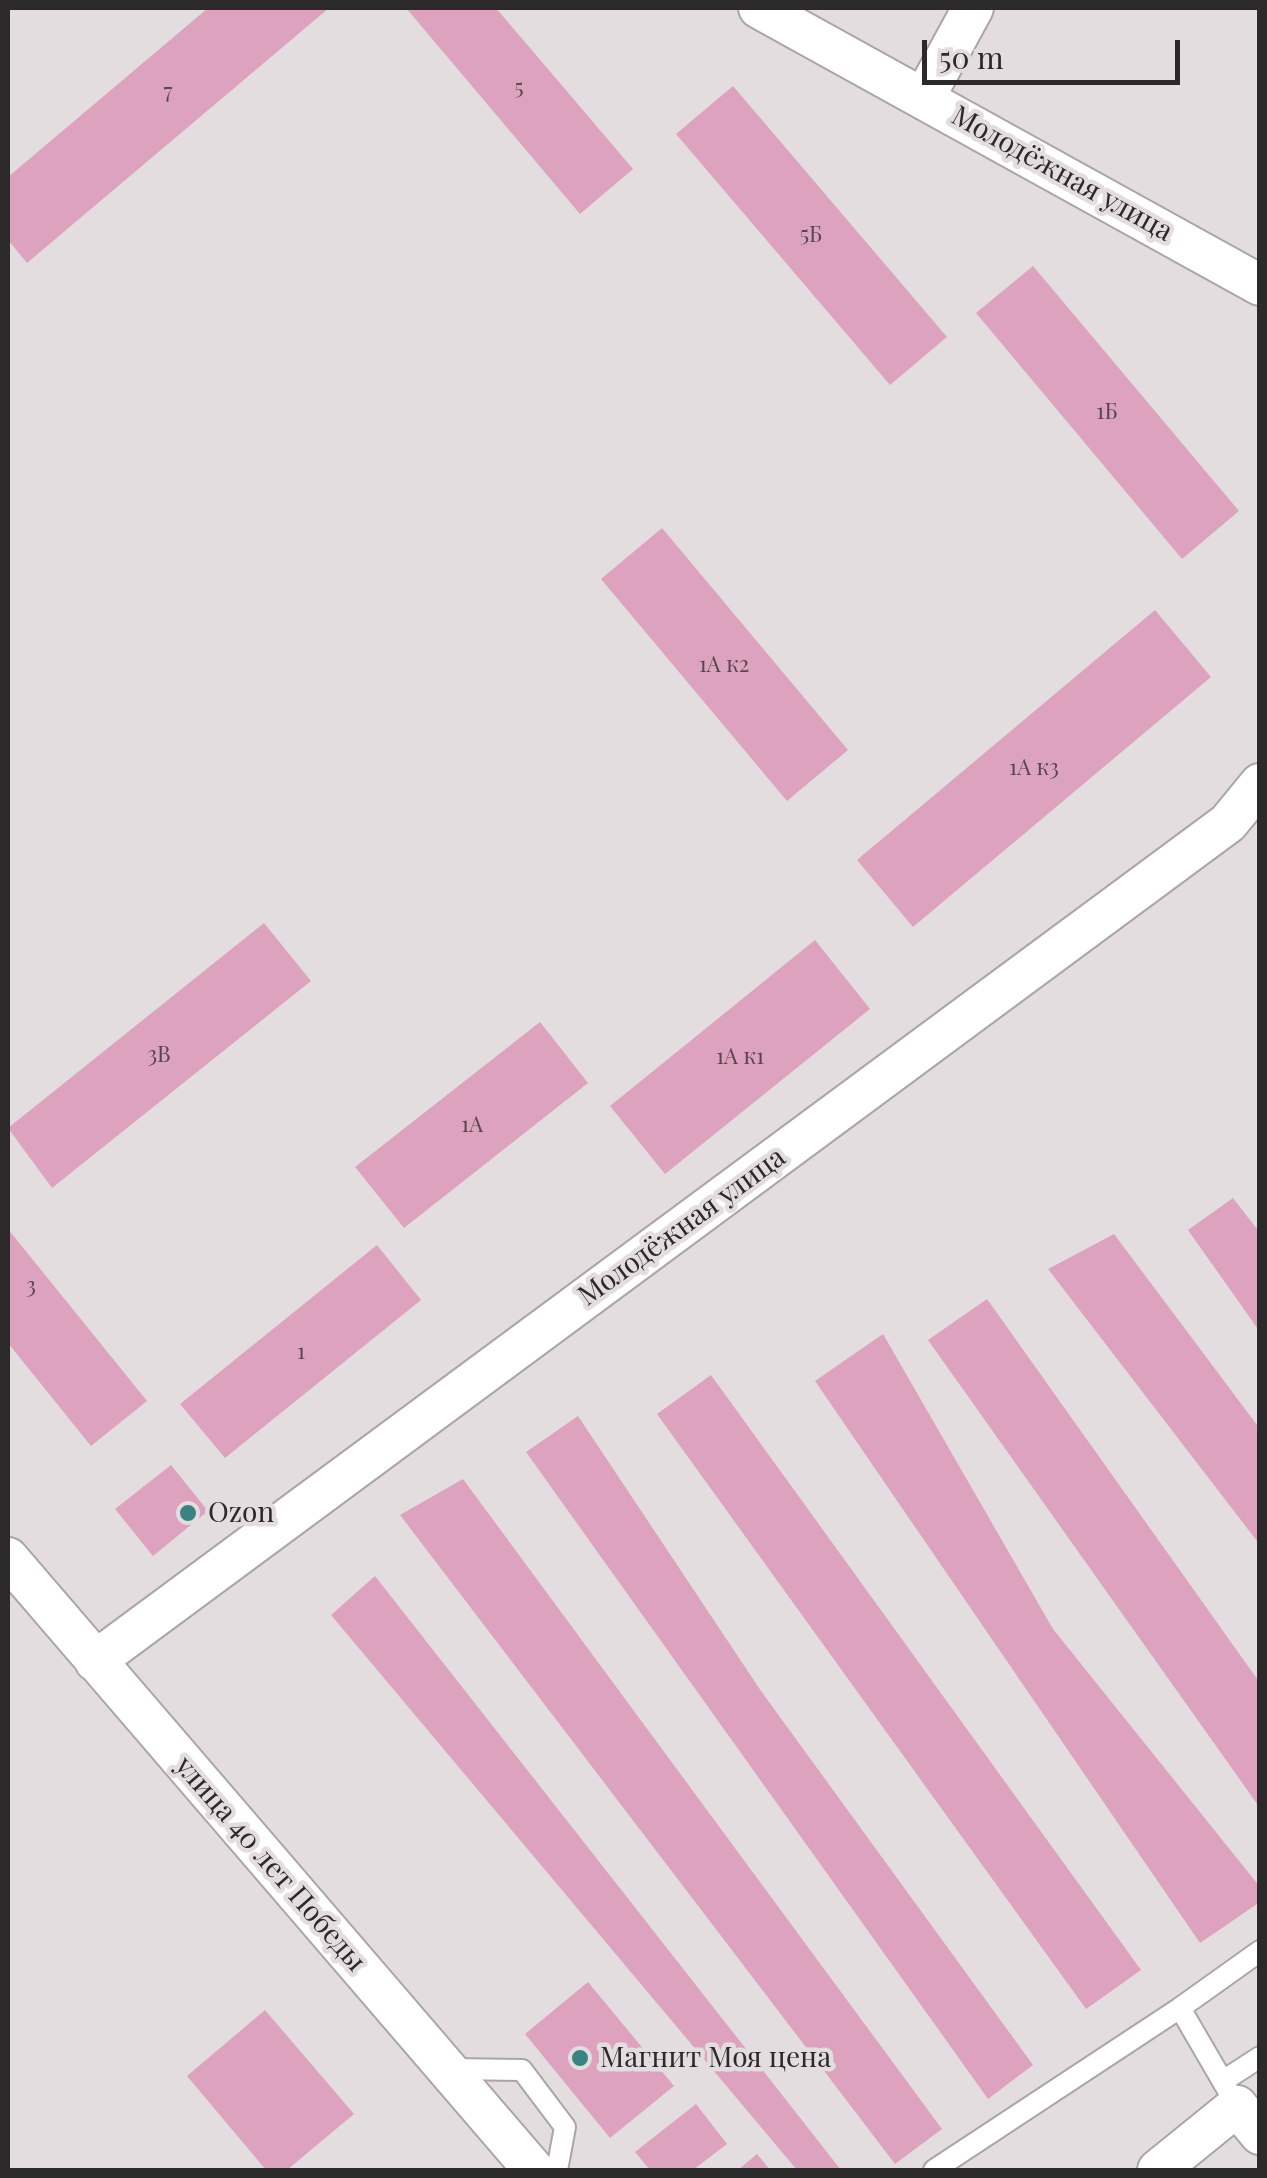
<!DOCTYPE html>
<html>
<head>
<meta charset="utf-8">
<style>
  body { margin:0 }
  #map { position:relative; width:1267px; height:2178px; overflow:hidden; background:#e4dde0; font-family:"Playfair Display",serif }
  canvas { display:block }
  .frame { position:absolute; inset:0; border:10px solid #2c292a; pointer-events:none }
  .scale { position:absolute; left:922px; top:40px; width:258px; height:45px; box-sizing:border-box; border:5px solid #2c292a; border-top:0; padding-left:12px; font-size:30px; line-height:35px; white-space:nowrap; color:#2c292a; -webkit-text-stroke:8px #e4dde0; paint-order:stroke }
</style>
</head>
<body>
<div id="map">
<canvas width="1267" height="2178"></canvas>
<div class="frame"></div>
<div class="scale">50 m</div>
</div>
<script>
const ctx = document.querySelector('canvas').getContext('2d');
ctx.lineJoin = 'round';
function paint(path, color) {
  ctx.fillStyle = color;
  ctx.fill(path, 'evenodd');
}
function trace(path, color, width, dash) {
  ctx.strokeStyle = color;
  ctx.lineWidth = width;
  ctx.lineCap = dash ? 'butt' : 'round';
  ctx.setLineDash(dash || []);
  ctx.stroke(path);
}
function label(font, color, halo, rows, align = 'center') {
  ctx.font = font + ' "Playfair Display",serif';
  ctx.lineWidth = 9;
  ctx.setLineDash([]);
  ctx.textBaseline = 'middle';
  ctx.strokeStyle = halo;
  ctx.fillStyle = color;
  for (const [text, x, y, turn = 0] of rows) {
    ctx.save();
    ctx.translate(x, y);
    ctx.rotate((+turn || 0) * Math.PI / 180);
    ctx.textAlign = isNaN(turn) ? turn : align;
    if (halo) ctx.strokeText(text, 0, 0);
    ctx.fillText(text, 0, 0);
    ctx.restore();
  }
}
paint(new Path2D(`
  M208,8H329L27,263L8,240V177Z
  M406,8H496L633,169L580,214Z
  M733,86L947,337L890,385L676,134Z
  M1033,266L1239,511L1182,559L976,313Z
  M662,528L848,750L787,801L601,579Z
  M1155,610L1211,677L913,927L857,860Z
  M264,923L311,981L52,1188L8,1128Z
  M815,940L870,1009L665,1174L610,1106Z
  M540,1022L588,1083L404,1228L355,1167Z
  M1233,1198L1260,1233V1332L1188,1230Z
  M8,1229L147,1401L91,1446L8,1343Z
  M1114,1234L1260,1429V1545L1048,1269Z
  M377,1245L421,1300L225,1458L180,1404Z
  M987,1299L1260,1683V1808L928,1340Z
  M883,1334L1053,1629L1260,1887V1902L1200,1943L815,1381Z
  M711,1375L1141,1970L1086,2009L657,1414Z
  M578,1416L761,1691L1033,2065L988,2099L526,1452Z
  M171,1465L208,1511L153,1556L115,1509Z
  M463,1479L942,2129L895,2164L400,1515Z
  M375,1576L841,2170H797L331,1615Z
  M588,1982L674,2086L610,2138L525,2034Z
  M265,2010L354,2114L287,2170H266L187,2076Z
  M696,2104L727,2144L693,2170H650L635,2152Z
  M757,2154L770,2170H738Z`), '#dca2be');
const service = new Path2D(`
  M1180,2008L1260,1951
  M450,2069L522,2070L565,2127L557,2170
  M1223,2081L1260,2057
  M934,2170L1180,2008L1237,2106`);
const minor = new Path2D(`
  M759,8L1260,285
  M924,98L973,8
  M8,1558L534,2170
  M95,1661L1228,823L1260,784
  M1158,2170L1237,2106L1260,2134`);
trace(service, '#aba5a7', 24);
trace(minor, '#aba5a7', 44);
trace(service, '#fff', 20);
trace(minor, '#fff', 40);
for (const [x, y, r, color] of [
  [188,1513,10,"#3a8381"],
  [580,2058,10,"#3a8381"]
]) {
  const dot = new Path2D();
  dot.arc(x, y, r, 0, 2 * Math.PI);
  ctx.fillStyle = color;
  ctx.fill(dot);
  trace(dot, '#e4dde0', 4);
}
label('22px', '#58474f', null, [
  ["5",519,88],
  ["7",168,92],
  ["5Б",811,235],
  ["1Б",1107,412],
  ["1А к2",724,665],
  ["1А к3",1034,768],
  ["3В",159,1055],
  ["1А к1",740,1057],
  ["1А",472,1125],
  ["3",31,1286],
  ["1",301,1352]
]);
label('28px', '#2c292a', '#e4dde0', [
  ["Молодёжная улица",1062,174,29],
  ["Молодёжная улица",682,1227,-36],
  ["улица 40 лет Победы",270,1864,49]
]);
label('28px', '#2c292a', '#e4dde0', [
  ["Ozon",208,1513],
  ["Магнит Моя цена",600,2058]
], 'left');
</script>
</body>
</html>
